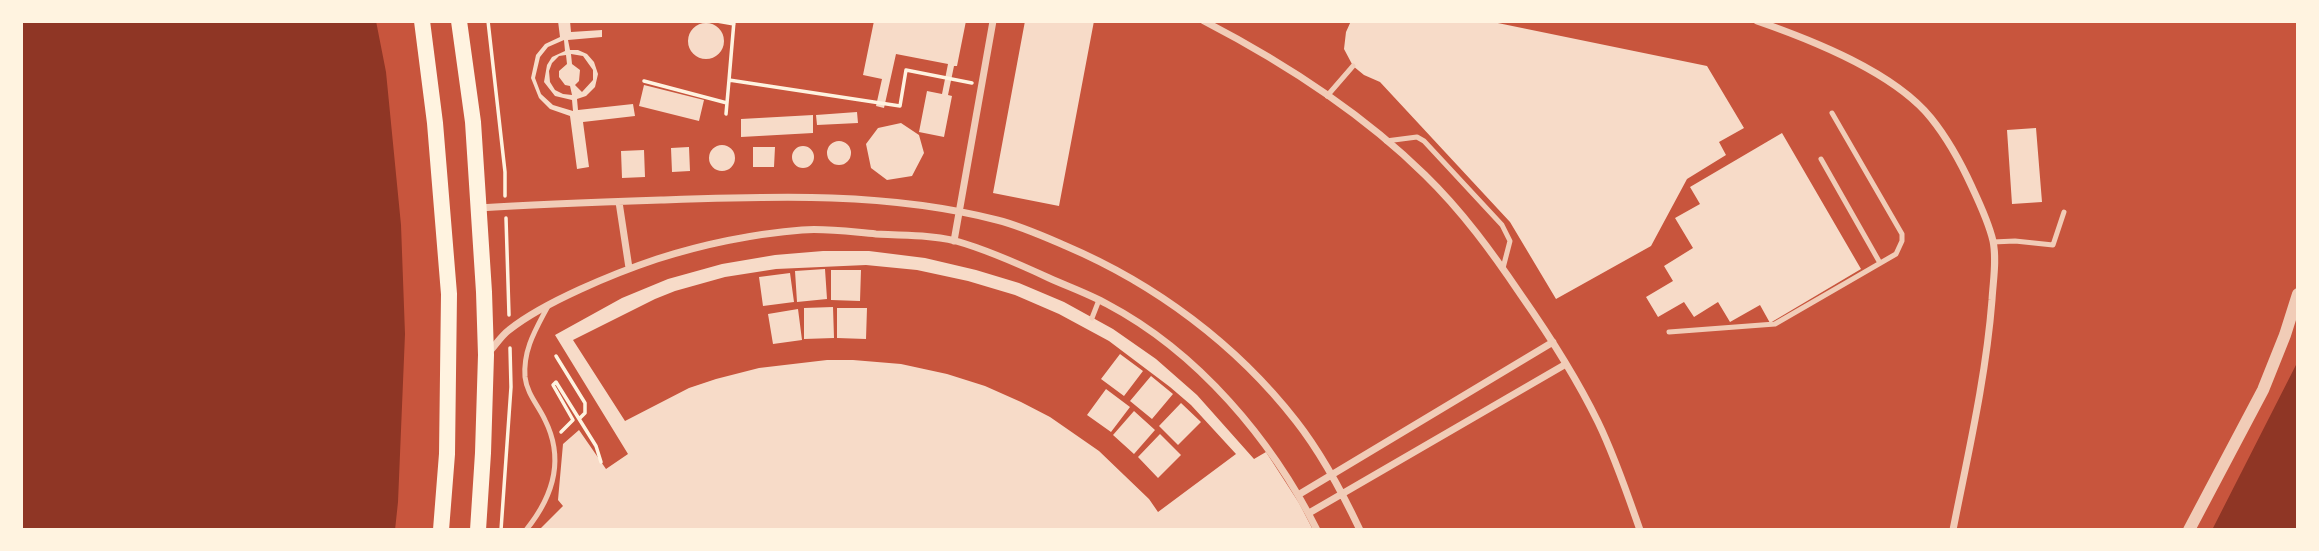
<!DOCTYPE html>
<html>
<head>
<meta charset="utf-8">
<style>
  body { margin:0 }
  #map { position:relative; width:2319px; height:551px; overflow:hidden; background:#c8553d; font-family:"IBM Plex Sans",sans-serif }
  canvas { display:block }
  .frame { position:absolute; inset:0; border:23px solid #fff3e0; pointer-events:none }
</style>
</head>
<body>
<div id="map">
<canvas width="2319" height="551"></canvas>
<div class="frame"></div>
</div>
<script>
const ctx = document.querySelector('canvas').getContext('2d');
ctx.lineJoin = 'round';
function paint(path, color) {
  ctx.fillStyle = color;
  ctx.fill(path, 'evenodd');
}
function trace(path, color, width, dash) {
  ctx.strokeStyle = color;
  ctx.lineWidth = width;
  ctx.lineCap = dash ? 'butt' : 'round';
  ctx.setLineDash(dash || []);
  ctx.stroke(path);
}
paint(new Path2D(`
  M21,21H376L386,72L401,225L405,334L398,502L395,530H21Z
  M2298,361V530H2212Z`), '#8f3625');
paint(new Path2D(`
  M558,21H570L571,32L602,30V37L568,40L570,50H578L587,54L594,62L598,74L595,87L586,96L577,99L578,110L633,104L635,116L583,122L589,167L577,169L570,116L550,109L539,98L531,78L536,55L545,44L560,37ZM564,40L565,51L552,57L547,65L544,82L555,96L572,100L573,111L553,105L541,94L535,78L540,57L548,47ZM571,54L583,56L593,70V80L582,92L575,85L579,81L580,70L572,64ZM566,55L567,64L559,71V77L565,85L570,86L572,95L563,94L555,90L550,82L549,71L552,63L559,56Z
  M874,21H966L957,66H954L948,95L952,96L944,137L919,132L927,91L942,94L948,64L896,54L884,108L876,106L882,79L863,75Z
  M1025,21H1094L1059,206L993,193Z
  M1351,21H1488L1707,66L1744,128L1719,142L1726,155L1687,179L1651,246L1556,299L1510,222L1380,82L1364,75L1353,66L1344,49L1346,32Z
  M688 41a18 18 0 1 1 36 0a18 18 0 1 1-36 0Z
  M644,85L704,100L699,121L639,106Z
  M857,112L858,123L817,125L816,115Z
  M813,115V133L741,137V119Z
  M901,123L919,135L924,153L912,176L887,180L871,168L866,144L878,128Z
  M2036,128L2042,202L2012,204L2007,130Z
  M1782,133L1861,269L1770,323L1760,305L1730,322L1718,302L1694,317L1684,302L1658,317L1646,297L1673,281L1664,266L1693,248L1675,218L1700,204L1690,187Z
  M827 153a12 12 0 1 1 24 0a12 12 0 1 1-24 0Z
  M709 158a13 13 0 1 1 26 0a13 13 0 1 1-26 0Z
  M792 157a11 11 0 1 1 22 0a11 11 0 1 1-22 0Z
  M689,147L690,171L672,172L671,148Z
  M753,147H775L774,167H753Z
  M644,150L645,177L622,178L621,151Z
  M823,251H869L925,258L976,270L1019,283L1064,302L1113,329L1156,359L1197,395L1254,459L1266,452L1299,503L1313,530H539L563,506L558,500L563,444L579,430L606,469L628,454L555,335L622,298L668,279L722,264L775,255ZM866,265L917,270L968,281L1015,295L1059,314L1109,341L1170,387L1191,405L1236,454L1158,512L1149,499L1099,451L1050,417L1021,402L985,386L947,374L901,364L853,360H827L759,368L716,379L689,388L625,421L573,340L655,299L675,291L725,277L776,269Z
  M825,269L827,299L797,302L795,271Z
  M831,270H861L860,301L831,300Z
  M790,273L794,302L763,306L759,277Z
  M833,307L834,338L804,339V308Z
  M837,308H867L866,339L837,338Z
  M798,309L802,340L773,344L768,314Z
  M1120,354L1143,371L1124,396L1101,379Z
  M1151,376L1173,394L1152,419L1130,401Z
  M1106,389L1130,407L1111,432L1087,415Z
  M1181,403L1201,422L1178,445L1159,426Z
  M1134,411L1155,430L1134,454L1113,435Z
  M1160,434L1181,455L1158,478L1138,457Z`), '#f7dbc8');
trace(new Path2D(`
  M488,21L505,172V196
  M717,21L734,24
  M729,80L734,21
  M644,81L727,103
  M726,114L729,80L900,106L906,70L972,83
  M506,218L509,315
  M556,356L585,403V413L579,419
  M561,432L573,420L553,385L556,382L596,446L601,462
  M501,530L511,387L510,348`), '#fff3e0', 3.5);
trace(new Path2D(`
  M1327,96L1353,66
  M1386,141L1417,137L1424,141L1502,225L1510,241L1503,268
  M1821,159L1880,263
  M1993,242L2015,241L2053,245L2064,212
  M1092,318L1099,300
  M1669,332L1775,324L1896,254L1902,241V234L1832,113
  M526,530C552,498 565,460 545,420C538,405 527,394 525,377C523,349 536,329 548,306`), '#f1ccb7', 5);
trace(new Path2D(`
  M1204,21C1281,61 1363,114 1425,175C1462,211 1492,252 1521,295C1549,335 1576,377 1598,422C1615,457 1627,493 1640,530
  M1757,21C1812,40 1894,72 1931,118C1948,139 1961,163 1972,187C1980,204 1989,223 1993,241C1997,260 1993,281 1992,300C1986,377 1968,454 1953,530
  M619,202L629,268
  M479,208C541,204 603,202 664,200C775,196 889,192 997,220C1021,226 1043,236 1066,246C1155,284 1236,344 1296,421C1322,454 1342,492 1360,530
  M954,241L993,21
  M488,353C495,346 501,336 509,330C544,302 615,273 657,259C704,244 753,234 802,230C826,228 852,232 876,234C902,235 930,235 956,241C988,250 1019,264 1049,278C1069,287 1089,294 1107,304C1198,352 1272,440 1317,530
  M1298,495L1553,342
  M1309,513L1566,364`), '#f1ccb7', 7);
trace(new Path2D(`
  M2189,530L2263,390L2285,335L2298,294`), '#f1ccb7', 12);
trace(new Path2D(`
  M422,21L435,123L449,294L447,454L441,530
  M459,21L473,122L484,292L486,355L483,453L478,530`), '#fff3e0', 16);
</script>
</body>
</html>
